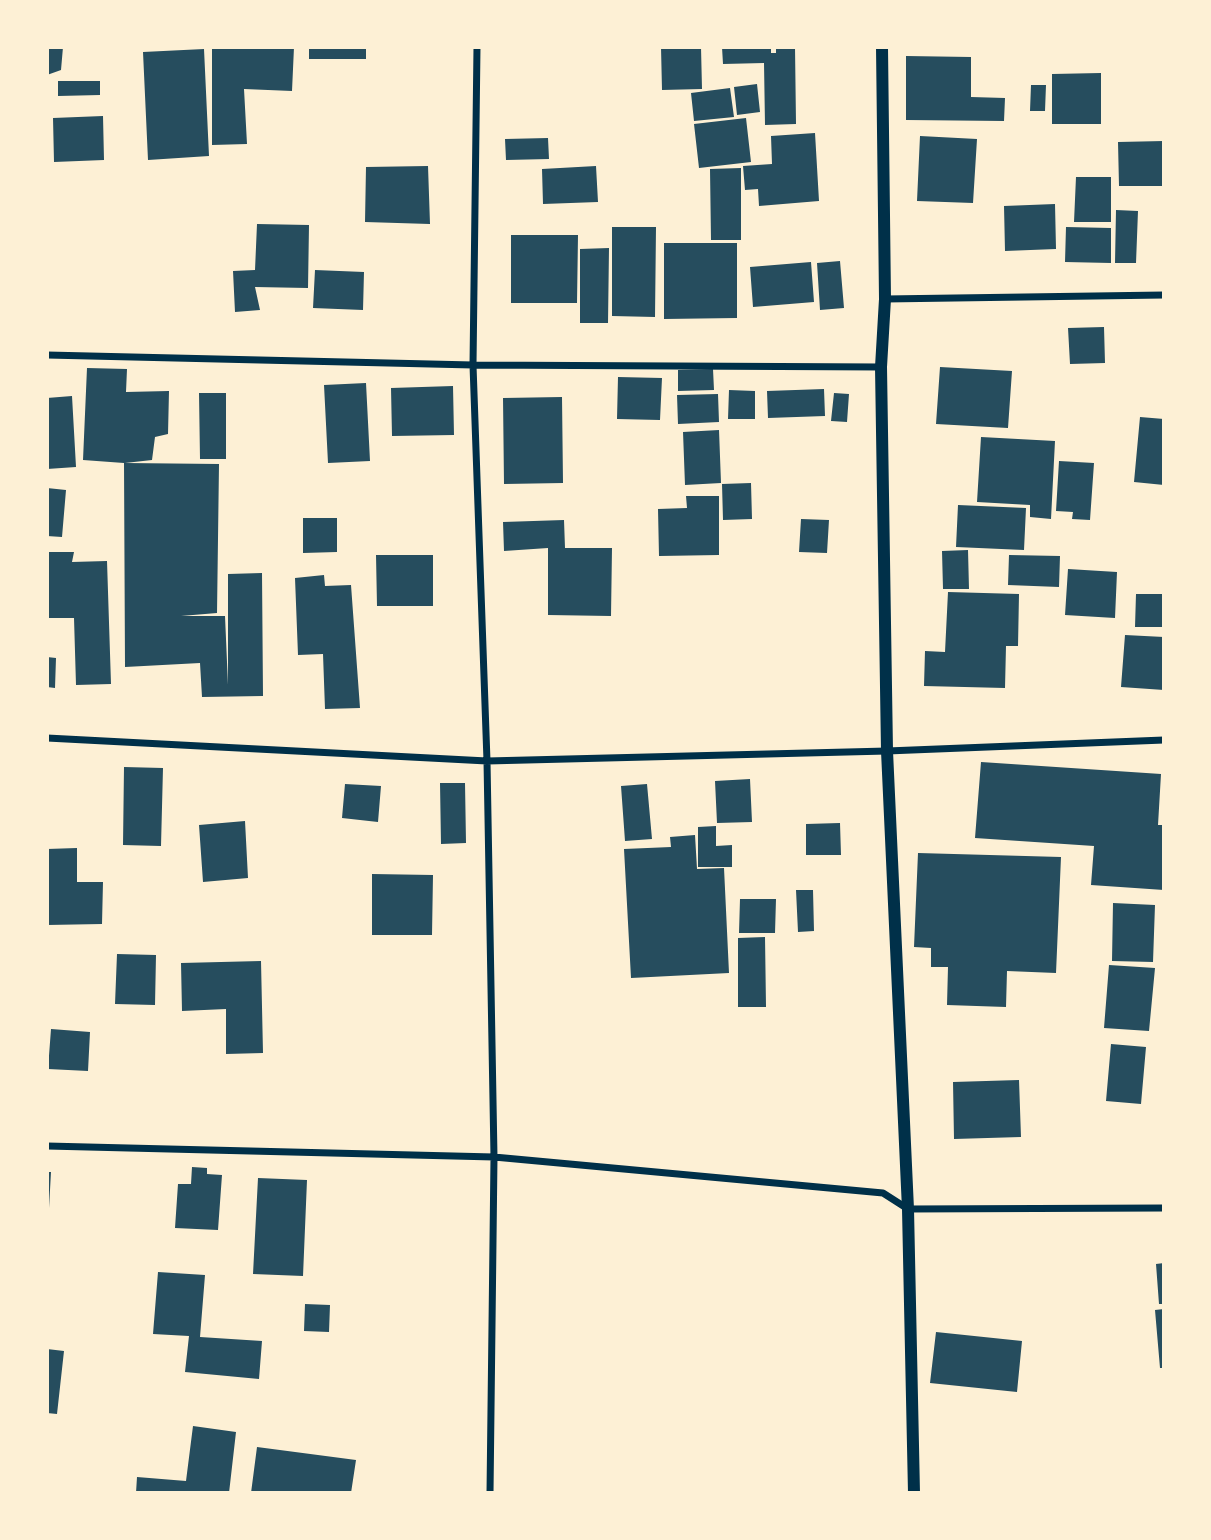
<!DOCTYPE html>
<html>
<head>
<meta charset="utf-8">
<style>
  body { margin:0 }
  #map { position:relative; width:1211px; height:1540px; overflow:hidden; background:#fdf0d5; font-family:"Space Grotesk",sans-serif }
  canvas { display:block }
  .frame { position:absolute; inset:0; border:49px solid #fdf0d5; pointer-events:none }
</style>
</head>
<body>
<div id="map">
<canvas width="1211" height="1540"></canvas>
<div class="frame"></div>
</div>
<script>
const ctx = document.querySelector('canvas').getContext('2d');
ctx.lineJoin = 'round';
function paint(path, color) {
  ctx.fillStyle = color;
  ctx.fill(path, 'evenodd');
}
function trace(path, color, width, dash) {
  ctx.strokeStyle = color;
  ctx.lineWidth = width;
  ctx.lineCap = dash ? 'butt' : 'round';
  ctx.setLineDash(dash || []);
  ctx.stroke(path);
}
paint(new Path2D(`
  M47,47H63L61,70L47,75Z
  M212,47H294L292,91L244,89L247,144L212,145Z
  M309,47H366V59H309Z
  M661,47H701L702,89L662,90Z
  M722,47H771V53H776V47H795L796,124L765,125L764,63L723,64Z
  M204,49L209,156L148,160L143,52Z
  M906,56L971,57V97L1005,98L1004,121L906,120Z
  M1101,73V124H1052V74Z
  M58,81H100V95L58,96Z
  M757,84L760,112L737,115L734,87Z
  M1031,85H1046L1045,111H1030Z
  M730,88L734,117L694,121L691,93Z
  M103,116L104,160L54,162L53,118Z
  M746,118L751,162L699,168L694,124Z
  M815,133L819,201L759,206L758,189L745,190L743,166L772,164L771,136Z
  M920,136L977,139L973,203L917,201Z
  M548,138L549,159L506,160L505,139Z
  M1164,141V186H1119L1118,142Z
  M428,166L430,224L365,222L366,167Z
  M596,166L598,202L543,204L542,169Z
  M741,168V240H711L710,169Z
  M1076,177H1111V222H1074Z
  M1055,204L1056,249L1005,251L1004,206Z
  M1116,210L1138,211L1136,263H1115Z
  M257,224L309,225L308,288L255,287L260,310L235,312L233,271L255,270Z
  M612,227H656L655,317L612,316Z
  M1066,227L1111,228V263L1065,262Z
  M511,235H578L577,303H511Z
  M664,243H737V318L664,319Z
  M609,248L608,323H580V249Z
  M840,261L844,308L820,310L817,263Z
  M811,262L814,302L753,307L750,267Z
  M315,270L364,272L363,310L313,308Z
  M1104,327L1105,363L1070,364L1068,328Z
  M940,367L1012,371L1008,428L936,424Z
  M87,368L127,369L126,392L169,391L168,434L155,437L152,460L125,463L219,464L217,613L181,616H225L228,685V574L262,573L263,696L202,697L200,663L125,667L124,463L83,460Z
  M713,369L714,390L678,391V370Z
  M618,377L662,378L660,420L617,419Z
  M366,383L370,461L328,463L324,385Z
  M453,386L454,435L392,436L391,388Z
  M824,389L825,416L768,418L767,391Z
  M729,390L755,391V419H728Z
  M199,393H226V459H200Z
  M834,393L849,394L847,422L831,421Z
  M718,394L719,422L678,424L677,395Z
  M72,396L76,467L47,469V398Z
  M562,397L563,483L504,484L503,398Z
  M1140,417L1164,419V485L1134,482Z
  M719,430L721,483L685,485L683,432Z
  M981,437L1055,441L1051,519L1030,517V505L977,502Z
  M1059,461L1094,463L1090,520L1072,519L1073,512L1056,511Z
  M751,483L752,519L723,520L722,484Z
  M47,488L66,490L62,537L47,536Z
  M686,496H719V555L659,556L658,509L687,508Z
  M958,505L1026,508L1024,550L956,547Z
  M303,518H337V552L303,553Z
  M801,519L829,520L827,553L799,552Z
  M564,520L565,548H612L611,616L548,615V548L504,551L503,522Z
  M968,550L969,589H943L942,551Z
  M47,552H74L72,562L107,561L111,684L76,685L74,618H47Z
  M376,555H433V606H377Z
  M1009,555L1060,556L1059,587L1008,585Z
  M1068,569L1117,572L1115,618L1065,615Z
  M324,575L325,586L351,585L360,708L325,709L323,654L298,655L295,578Z
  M948,592L1019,594L1018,646H1006L1005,688L924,686L925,651L945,652Z
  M1136,594H1164V627H1135Z
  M1125,635L1164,637V690L1121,687Z
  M47,657L56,658L55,688L47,687Z
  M981,762L1161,774L1158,825H1164V890L1091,885L1094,846L975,838Z
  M124,767L163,768L161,846L123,845Z
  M750,779L752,822L717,823L715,781Z
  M440,783H465L466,843L441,844Z
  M345,784L381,786L378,822L342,818Z
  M647,784L652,839L625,841L621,786Z
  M245,821L248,878L203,882L199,825Z
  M840,823L841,855H806V824Z
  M716,826V846L732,845V867H698V827Z
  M695,835L697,869L724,868L729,973L631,978L624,849L671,847L670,837Z
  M77,848V882H103L102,924L47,925V849Z
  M918,853L1061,857L1056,973L1007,971L1006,1007L947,1005L948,967H931V948L914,947Z
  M372,874L433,875L432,935H372Z
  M796,890H813L814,931L798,932Z
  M740,899H776L775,933H739Z
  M1113,903L1155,905L1153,962L1112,961Z
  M765,937L766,1007H738V938Z
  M117,954L156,955L155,1005L115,1004Z
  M261,961L263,1053L226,1054V1009L182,1011L181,963Z
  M1109,965L1155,968L1149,1031L1104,1028Z
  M51,1029L90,1032L88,1071L48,1069Z
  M1111,1044L1146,1047L1141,1104L1106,1101Z
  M1019,1080L1021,1137L954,1139L953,1082Z
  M192,1167L207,1168V1174L222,1175L218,1230L175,1228L178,1184H191Z
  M47,1172H51L49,1208H47Z
  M258,1178L307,1180L303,1276L253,1274Z
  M1164,1263V1304H1159L1156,1264Z
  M158,1272L205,1275L200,1337L262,1341L259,1379L185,1372L189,1336L153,1334Z
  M305,1304L330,1305L329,1332L304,1331Z
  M1164,1309V1368H1160L1155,1310Z
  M936,1332L1022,1341L1017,1392L930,1383Z
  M47,1349L64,1351L57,1414L47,1413Z
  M193,1426L236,1432L229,1493H136L137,1477L186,1481Z
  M257,1447L356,1460L351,1493H251Z`), '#264d5e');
trace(new Path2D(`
  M477,47L473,365L487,761L494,1157L490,1493
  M885,299L1164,295
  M47,355L473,365L881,367
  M47,738L487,761L887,751L1164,740
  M47,1146L494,1157L883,1193L908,1209L1164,1208`), '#003049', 7);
trace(new Path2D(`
  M882,47L885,299L881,367L887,751L908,1209L914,1493`), '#003049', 12);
</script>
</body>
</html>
